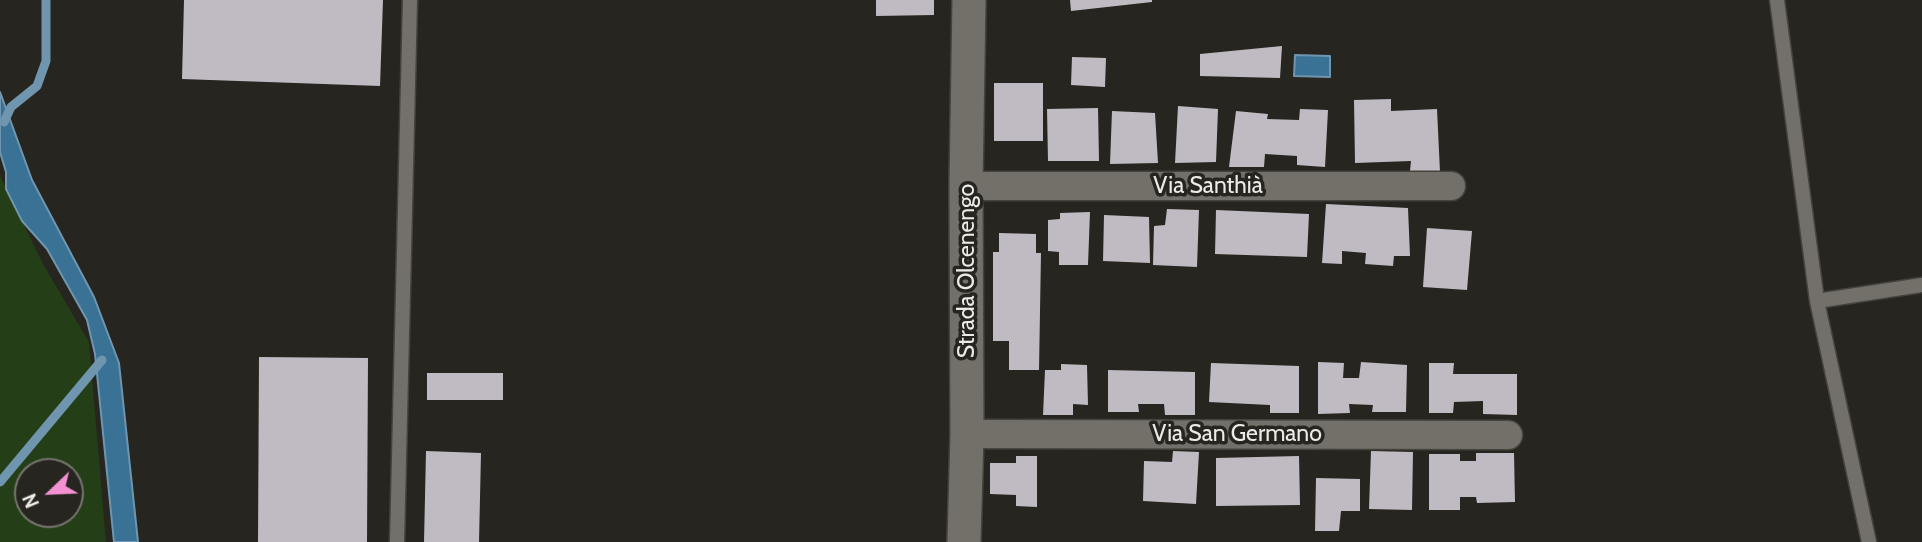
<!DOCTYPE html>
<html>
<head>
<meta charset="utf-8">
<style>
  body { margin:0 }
  #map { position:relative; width:1922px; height:542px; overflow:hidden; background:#27251f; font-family:Cabin,sans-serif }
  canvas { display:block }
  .north { position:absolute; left:14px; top:458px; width:70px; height:70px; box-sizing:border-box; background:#27251f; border:2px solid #76746f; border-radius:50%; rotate:247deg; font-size:19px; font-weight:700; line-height:28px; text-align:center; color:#ecebe7 }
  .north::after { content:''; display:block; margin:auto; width:24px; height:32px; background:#f491d3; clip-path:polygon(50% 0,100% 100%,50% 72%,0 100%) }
</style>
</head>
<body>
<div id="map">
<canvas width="1922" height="542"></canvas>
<div class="north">N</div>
</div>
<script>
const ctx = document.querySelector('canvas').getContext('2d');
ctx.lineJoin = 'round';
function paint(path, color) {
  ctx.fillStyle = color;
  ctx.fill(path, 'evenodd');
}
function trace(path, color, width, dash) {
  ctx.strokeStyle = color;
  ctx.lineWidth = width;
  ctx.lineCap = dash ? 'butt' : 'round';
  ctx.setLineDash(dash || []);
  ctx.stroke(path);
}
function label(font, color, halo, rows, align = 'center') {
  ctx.font = font + ' Cabin,sans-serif';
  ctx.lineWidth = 7;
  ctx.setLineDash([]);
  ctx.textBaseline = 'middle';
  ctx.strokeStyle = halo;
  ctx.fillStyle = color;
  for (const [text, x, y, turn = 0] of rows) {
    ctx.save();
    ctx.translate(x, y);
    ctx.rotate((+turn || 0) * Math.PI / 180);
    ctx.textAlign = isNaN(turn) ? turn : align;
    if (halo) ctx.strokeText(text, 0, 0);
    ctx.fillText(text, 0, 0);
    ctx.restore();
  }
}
paint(new Path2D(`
  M0,176L43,264L89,342L106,542H0ZM28,472H70V514H28Z`), '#243e18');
const water = new Path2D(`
  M1295,55L1330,56V77L1294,76Z
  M0,92L32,180L94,297L119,363L138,542H114L95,354L87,320L47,249L22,221L6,189V172L0,152Z`);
paint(water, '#397295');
trace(water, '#6f96ae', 2);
trace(new Path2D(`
  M4,122L11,107L37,86L46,61V0
  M0,482L102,360`), '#6f96ae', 9);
paint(new Path2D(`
  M184,0H383L380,86L182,79Z
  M876,0H934V15L876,16Z
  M1070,0H1152V2L1071,11Z
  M1282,46L1280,78L1200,76V54Z
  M1072,57L1106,58L1105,87L1071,85Z
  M994,83H1043V141H994Z
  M1391,99V111L1437,109L1440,172L1410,171L1411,161L1355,163L1354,100Z
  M1178,106L1218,109L1216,162L1175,163Z
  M1098,108L1099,161H1048L1047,109Z
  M1300,109L1328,110L1325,167L1297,165V156L1265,154L1264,167H1229L1236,111L1268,114L1267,119L1299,120Z
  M1112,111L1155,113L1158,163L1110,164Z
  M1326,204L1408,208L1410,256H1394L1393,266L1365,264L1366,253L1342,251V264L1322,263Z
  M1167,209L1199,210L1197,267L1153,265L1154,226L1165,225Z
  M1216,210L1309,214L1307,257L1215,254Z
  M1090,212L1088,265H1059V252L1048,251V220L1060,219V213Z
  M1104,215L1149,217L1150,263L1103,261Z
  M1427,228L1472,231L1467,290L1423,287Z
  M999,233L1036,234V253H1041L1039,370H1009V341H993V252H999Z
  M259,357L368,358L367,542H258Z
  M1318,362L1344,363L1343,378H1359L1361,362L1407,365L1406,412H1372L1373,405L1349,404L1350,413L1318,414Z
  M1211,363L1299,366V413H1270V405L1209,402Z
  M1429,363H1454L1453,374H1517V415L1483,414V401L1454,402L1453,413H1429Z
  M1061,364L1087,365L1088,405L1073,404V415H1043L1045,370H1061Z
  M1108,370L1195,372V415H1165L1164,404H1138L1139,412H1108Z
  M427,373H503V400H427Z
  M426,451L481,453L479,542H424Z
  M1173,451L1199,452L1196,504L1143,501L1144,461L1172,462Z
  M1371,451L1413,452L1412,510L1369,509Z
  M1476,453H1514L1515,502L1477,503L1476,497H1460V510H1429V454H1460V461H1476Z
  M1016,456H1037V507L1016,506V495L990,494V463H1016Z
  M1299,456L1300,505L1216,506V458Z
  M1316,478L1360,479V511H1341L1339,531H1315Z`), '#c0bbc2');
const service = new Path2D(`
  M1777,0L1817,301L1922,285
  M1817,301L1869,542
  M397,542L410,0`);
const minor = new Path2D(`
  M966,186H1451
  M967,434L1508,435`);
const tertiary = new Path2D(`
  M964,542L967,434L966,186L969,0`);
trace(service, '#45433e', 17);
trace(minor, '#45433e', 31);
trace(tertiary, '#45433e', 36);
trace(service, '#727069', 14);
trace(minor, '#727069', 28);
trace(tertiary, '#727069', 33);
label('23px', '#ecebe7', '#27251f', [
  ["Via Santhià",1208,186],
  ["Strada Olcenengo",967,271,-90],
  ["Via San Germano",1237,434]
]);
</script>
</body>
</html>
